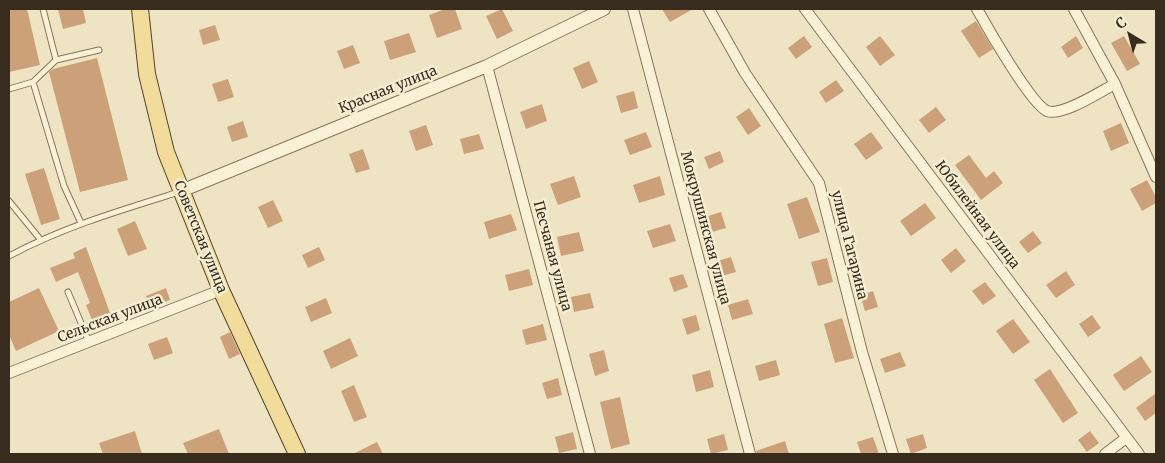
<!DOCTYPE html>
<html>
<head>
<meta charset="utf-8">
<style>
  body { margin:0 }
  #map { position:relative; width:1165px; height:463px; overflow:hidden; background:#eee4c3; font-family:Merriweather,serif }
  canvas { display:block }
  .frame { position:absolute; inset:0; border:10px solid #382c1e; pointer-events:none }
  .north { position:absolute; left:1105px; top:10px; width:50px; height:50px; -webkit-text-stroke:4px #f5eed2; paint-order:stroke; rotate:323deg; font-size:14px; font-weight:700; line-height:20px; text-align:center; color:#382c1e }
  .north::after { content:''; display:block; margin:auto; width:18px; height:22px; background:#382c1e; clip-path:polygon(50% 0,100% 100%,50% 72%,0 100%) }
</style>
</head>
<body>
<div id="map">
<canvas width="1165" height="463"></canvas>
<div class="frame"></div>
<div class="north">С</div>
</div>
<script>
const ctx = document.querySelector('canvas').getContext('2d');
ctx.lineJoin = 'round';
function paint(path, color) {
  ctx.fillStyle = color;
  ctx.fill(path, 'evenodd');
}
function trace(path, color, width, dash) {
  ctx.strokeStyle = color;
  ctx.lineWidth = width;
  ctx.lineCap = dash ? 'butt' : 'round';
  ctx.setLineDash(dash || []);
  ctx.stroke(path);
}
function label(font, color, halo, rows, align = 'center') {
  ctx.font = font + ' Merriweather,serif';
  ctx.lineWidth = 5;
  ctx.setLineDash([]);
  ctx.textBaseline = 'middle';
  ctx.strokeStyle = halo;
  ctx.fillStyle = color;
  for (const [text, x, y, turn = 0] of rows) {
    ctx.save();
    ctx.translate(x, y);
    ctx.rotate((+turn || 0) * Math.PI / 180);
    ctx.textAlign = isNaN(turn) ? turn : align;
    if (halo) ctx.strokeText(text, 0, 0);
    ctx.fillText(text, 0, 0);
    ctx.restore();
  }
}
paint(new Path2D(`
  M9,9H27L40,65L9,72Z
  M58,9H83L86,23L63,29Z
  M445,9H455L462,29L437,38L429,15Z
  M502,9L513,31L497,39L486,16Z
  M662,9H693L670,22Z
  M976,21L993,49L979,58L961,31Z
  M215,25L220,40L203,45L199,30Z
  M409,33L416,52L390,60L384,41Z
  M804,36L812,47L796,59L788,48Z
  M880,36L895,55L880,66L866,47Z
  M1076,36L1083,48L1068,58L1061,47Z
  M1124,36L1140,64L1127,71L1111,43Z
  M353,45L360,63L344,69L337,51Z
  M97,58L128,180L80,192L49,72L53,69Z
  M589,61L598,82L582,89L573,68Z
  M228,79L234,97L218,102L212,84Z
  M836,80L844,91L826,103L819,92Z
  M634,91L638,108L621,113L616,96Z
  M542,104L547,121L526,129L520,112Z
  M936,107L946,120L929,133L919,120Z
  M749,108L761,126L748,135L736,117Z
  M243,121L248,137L232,142L227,127Z
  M1121,123L1129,143L1111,151L1103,131Z
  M426,125L433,145L416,151L409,131Z
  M646,132L652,147L630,155L624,140Z
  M871,132L883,148L866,160L854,144Z
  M479,134L484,149L464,154L460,139Z
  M363,149L370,169L356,173L349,154Z
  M720,151L724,162L709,169L704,157Z
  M969,155L986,178L994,171L1003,183L981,200L955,165Z
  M44,168L60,219L41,225L25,174Z
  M574,176L581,197L558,205L550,184Z
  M660,176L665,195L639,203L633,185Z
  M1147,180L1156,197V203L1142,211L1130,189Z
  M807,197L820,232L799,239L787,204Z
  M273,200L283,221L268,228L258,207Z
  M925,203L936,218L911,236L900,221Z
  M721,212L726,228L709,233L705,217Z
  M511,214L517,230L489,239L484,222Z
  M135,221L147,249L128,256L117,229Z
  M670,224L676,241L653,248L647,231Z
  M1033,231L1042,243L1028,253L1019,242Z
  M579,232L584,251L561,256L557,237Z
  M86,247L110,313L92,320L86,305L90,303L78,272L56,282L50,268L75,258L73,253Z
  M319,247L325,260L308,268L302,255Z
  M956,248L966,261L951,273L941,260Z
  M731,257L736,272L718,277L714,262Z
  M827,258L833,282L818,286L811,262Z
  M529,269L533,285L509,291L505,275Z
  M1066,271L1075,285L1056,298L1046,285Z
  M683,274L688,287L674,292L669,278Z
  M985,282L996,296L983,305L972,291Z
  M39,288L59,331L16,351L9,335V302Z
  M166,288L170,300L150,308L146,296Z
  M873,291L878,307L865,311L860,295Z
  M590,293L594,308L574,312L571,297Z
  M326,298L332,313L311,322L305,307Z
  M748,299L753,314L732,320L728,305Z
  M696,315L700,330L687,335L682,319Z
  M1092,315L1101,328L1088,337L1079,324Z
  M842,318L854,358L835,363L824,324Z
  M1013,319L1030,342L1013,354L996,331Z
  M543,324L547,340L526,345L522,330Z
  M230,332L240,354L229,359L220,337Z
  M167,337L173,353L154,360L148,344Z
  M350,338L358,356L331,369L323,351Z
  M604,350L609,371L595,376L589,354Z
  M900,352L906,366L885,373L880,359Z
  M1141,356L1152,372L1124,391L1113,375Z
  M776,360L780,375L759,381L755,366Z
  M1050,369L1078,413L1063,423L1034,380Z
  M710,370L714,387L696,392L692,375Z
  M558,378L562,395L547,399L542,383Z
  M354,385L367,417L354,422L341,391Z
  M1156,393V413L1145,421L1136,408Z
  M620,397L630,444L611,449L600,402Z
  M219,429L229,454H188L183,443Z
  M135,431L142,454H103L99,443Z
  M1090,431L1099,443L1087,452L1078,440Z
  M573,432L577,449L559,453L555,437Z
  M724,434L728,450L711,454L707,439Z
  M923,434L927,448L911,454L906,439Z
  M873,437L879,454H861L857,442Z
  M785,441L789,454H757L756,451Z
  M377,442L383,454H353Z`), '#cca179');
const service = new Path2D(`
  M56,60L99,50
  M33,82L56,60L43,9
  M9,89L33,82L64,186L81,223
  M9,201L40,239
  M9,256C63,227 121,210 179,192
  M68,292L89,342`);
const minor = new Path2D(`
  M633,9L750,454
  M709,9L745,73L819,183L862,352L893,454
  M805,9L1139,454
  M977,9C987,27 1031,104 1047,111C1062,117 1101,91 1115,84
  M1074,9L1115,84L1156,177
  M487,66L590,454
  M9,373L221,290
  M1105,454L1126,438`);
const tertiary = new Path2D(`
  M181,191L487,66L604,9`);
const primary = new Path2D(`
  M140,9L147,74L166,152L221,290L297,454`);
trace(service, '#88755a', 7);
trace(minor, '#88755a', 12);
trace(tertiary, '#88755a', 14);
trace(primary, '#56432e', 18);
trace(service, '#f9f1d6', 5);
trace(minor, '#f9f1d6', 10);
trace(tertiary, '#f9f1d6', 12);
trace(primary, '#f1dc9b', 16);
label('14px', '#382c1e', '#f5eed2', [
  ["Красная улица",388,90,-22],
  ["Юбилейная улица",977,215,53],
  ["Мокрушинская улица",705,228,75],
  ["Советская улица",200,237,68],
  ["улица Гагарина",849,245,76],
  ["Песчаная улица",552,256,75],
  ["Сельская улица",110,319,-21]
]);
</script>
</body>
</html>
